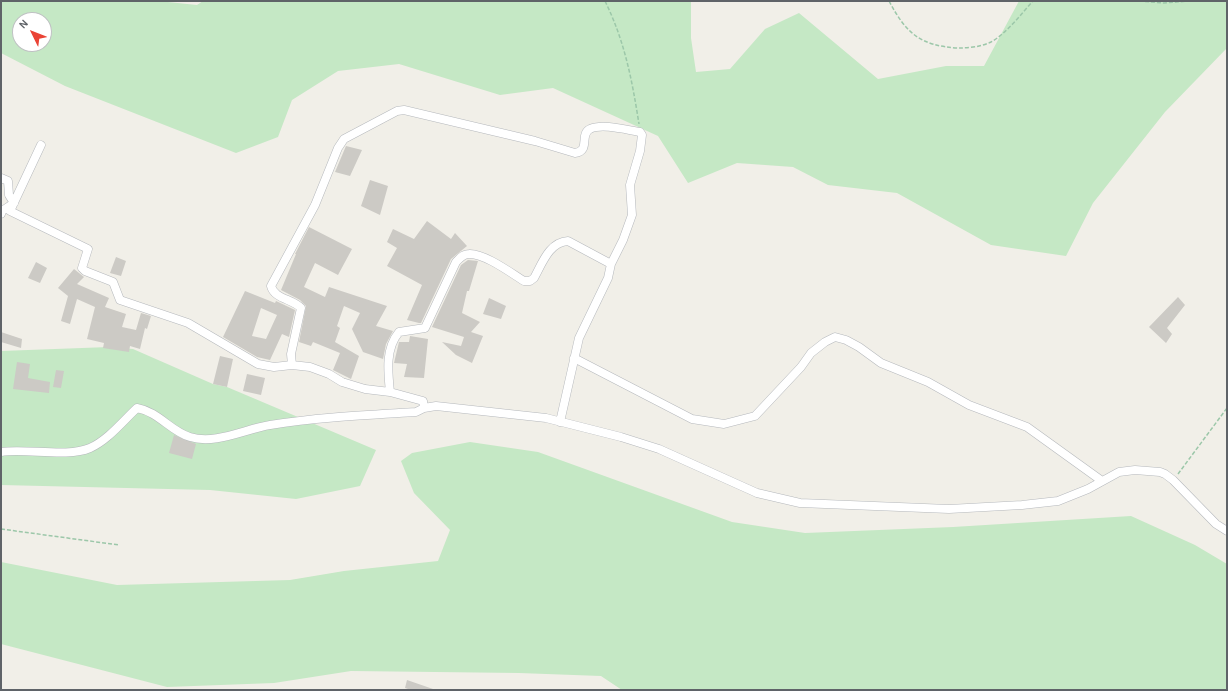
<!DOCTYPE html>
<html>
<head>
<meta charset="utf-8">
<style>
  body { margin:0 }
  #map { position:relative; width:1228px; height:691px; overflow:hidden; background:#f1efe8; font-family:"Alegreya Sans",sans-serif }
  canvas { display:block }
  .frame { position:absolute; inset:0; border:2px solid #5f6368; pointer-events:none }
  .north { position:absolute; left:12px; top:12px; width:40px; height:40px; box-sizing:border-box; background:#fff; border:1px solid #bfc1c3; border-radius:50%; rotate:313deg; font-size:11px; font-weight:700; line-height:16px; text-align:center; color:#5f6368 }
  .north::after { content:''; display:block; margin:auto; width:14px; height:18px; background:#ea4335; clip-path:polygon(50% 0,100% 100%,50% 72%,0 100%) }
</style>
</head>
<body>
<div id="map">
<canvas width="1228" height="691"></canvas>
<div class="frame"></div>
<div class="north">N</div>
</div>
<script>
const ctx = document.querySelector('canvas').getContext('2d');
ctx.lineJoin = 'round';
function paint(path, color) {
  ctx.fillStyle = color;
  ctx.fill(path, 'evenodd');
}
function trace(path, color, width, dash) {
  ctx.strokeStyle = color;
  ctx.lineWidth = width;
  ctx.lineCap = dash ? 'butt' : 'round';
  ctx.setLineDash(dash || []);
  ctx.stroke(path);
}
paint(new Path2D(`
  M1,1H158L197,5L203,1H691V38L696,72L730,69L765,29L799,13L878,79L946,66H984L1019,1H1227V48L1165,112L1093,203L1066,256L991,245L897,193L828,185L793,167L737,163L688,183L658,136L553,88L500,95L399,64L338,71L292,100L278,137L236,153L65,86L1,53ZM20,20H44V44H20Z
  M109,347L133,349L213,384L227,387L376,450L360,486L296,499L210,490L1,485V351Z
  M470,442L538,452L732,522L805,533L953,527L1131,516L1195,545L1227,564V690H622L601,676L519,673L351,671L274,683L167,687L1,644V562L117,585L290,580L344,571L438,561L450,530L414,493L401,461L412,453Z`), '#c5e8c5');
paint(new Path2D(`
  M346,146L362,150L350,176L335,172Z
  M370,180L388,186L380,215L361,206Z
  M427,221L451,239L455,233L467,246L451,259L421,323H419L407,320L422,285L387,266L397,248L387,242L393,229L414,239Z
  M309,227L352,249L338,275L315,263L304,287L325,297L329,287L387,306L376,326L393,331L386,344L383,359L363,352L352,329L360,313L344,306L337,326L340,328L335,342L359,356L351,379L333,370L340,353L313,342L311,346L299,342L306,306L300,300L281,290L296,254H295Z
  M116,257L126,261L121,276L110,273Z
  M468,260L478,261L469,291H467L462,313L480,322L471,332L483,336L472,363L456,355L442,342L461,346L464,337L432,327L461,265Z
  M36,262L47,268L40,283L28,278Z
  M74,269L84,277L77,284L109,298L105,307L126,314L122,327L136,330L141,313L151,316L147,329L145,328L140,349L130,346L129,352L103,348L104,343L87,339L95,307L77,299L70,324L61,321L68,296L58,288Z
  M245,291L275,303L276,301L295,310L289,337L282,334L270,360L257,357L223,337ZM261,308L277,315L266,339L252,336Z
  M1178,297L1185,305L1167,328L1172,334L1166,343L1149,327Z
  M489,298L506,306L501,319L483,314Z
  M1,332L22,339L21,348L1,342Z
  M410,336L428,339L424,378L404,377L407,364L394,363L399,342H409Z
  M220,356L233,359L227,387L213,384Z
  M17,362L30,364L28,378L50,382L49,393L13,389Z
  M56,370L64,371L61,388L53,387Z
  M247,374L265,378L261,395L243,391Z
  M174,435L196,444L192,459L169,453Z
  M407,680L433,689V690H411L405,688Z`), '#cccac5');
const street = new Path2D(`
  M41,145L10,211L88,249L82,268L85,271L113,282L120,300L188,323L258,364L274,367L292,365L310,367L329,374L342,382L365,389L390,392L423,401L424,408
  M1,178L8,181L9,195L14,203L2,211L1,214
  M574,358L692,419L724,424L755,416L801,367L811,353L825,342L835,337L846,340L859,347L881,363L928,382L969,405L1027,427L1102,481
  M292,365L291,354L301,308C293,299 274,299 271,286L315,205L338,148L344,139L397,111L404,110L535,141L575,153C591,151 579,134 590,129C602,123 627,130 640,132L642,135L640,151L630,185L632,215L623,240L611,264L608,278L579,338L560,422
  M390,392C388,372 385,349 399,332L425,328L456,262C460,258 463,254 469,254C484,253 511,273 524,281H530L534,278C542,264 549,242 568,241L611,264
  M1,452C27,448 67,458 90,448C108,440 123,421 137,408C159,412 170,431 190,437C215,445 245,429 270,425C319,417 367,415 416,412L424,408L436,406L546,418L621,437L659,449L757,493L800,503L949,509L1022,505L1058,501L1088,489L1119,472L1135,470L1160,472L1165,474L1173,480L1216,524L1227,531`);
trace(street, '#b5b8bc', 9);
trace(new Path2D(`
  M605,1C625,42 632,80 639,124
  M889,1C906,33 920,46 958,48C968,48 981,47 991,42C1007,33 1021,14 1033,1
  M1139,1L1164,3L1189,1
  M1178,474L1227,408
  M1,529L119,545`), '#9cc7a9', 1.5, [4, 2]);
trace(street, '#fff', 8);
</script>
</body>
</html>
